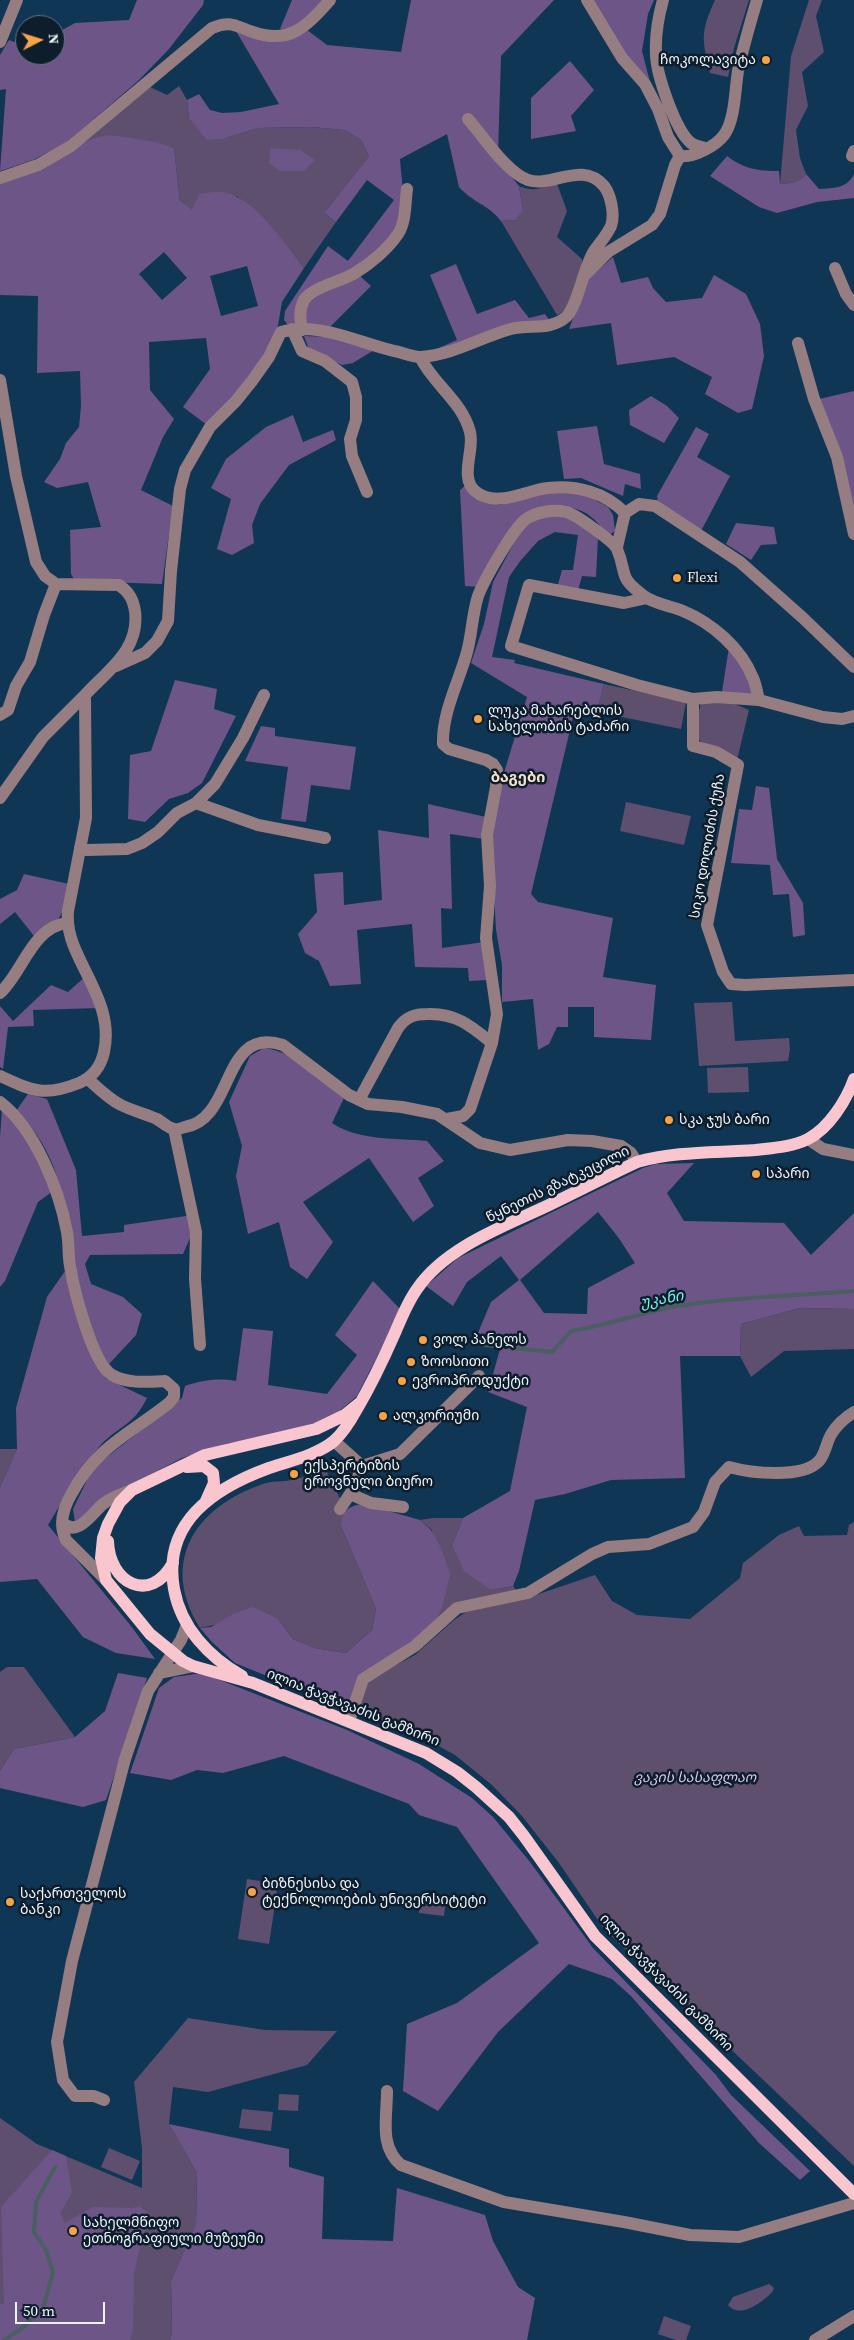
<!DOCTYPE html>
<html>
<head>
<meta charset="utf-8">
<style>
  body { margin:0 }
  #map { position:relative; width:854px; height:2340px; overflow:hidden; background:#103655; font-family:"Source Serif 4",serif }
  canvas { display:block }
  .north { position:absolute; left:15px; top:15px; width:50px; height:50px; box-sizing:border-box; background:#0d1d2b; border:1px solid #66737e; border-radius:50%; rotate:85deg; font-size:14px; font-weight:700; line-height:20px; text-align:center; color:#ebf3fb }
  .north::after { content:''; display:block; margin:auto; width:18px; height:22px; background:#f5a345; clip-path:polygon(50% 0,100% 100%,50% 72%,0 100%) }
  .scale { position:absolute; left:15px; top:2302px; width:90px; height:22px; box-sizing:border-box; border:2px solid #ebf3fb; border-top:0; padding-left:6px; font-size:15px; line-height:18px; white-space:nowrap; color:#ebf3fb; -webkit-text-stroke:4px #0d1d2b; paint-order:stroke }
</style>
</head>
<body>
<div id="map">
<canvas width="854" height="2340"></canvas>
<div class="north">N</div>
<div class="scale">50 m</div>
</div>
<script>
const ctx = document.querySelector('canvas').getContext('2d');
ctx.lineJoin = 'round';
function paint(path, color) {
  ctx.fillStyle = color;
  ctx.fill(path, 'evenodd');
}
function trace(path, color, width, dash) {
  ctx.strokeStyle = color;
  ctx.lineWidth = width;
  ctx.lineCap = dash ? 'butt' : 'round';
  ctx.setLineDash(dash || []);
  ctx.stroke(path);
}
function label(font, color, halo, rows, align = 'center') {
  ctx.font = font + ' "Source Serif 4","Noto Sans Georgian",serif';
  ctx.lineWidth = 5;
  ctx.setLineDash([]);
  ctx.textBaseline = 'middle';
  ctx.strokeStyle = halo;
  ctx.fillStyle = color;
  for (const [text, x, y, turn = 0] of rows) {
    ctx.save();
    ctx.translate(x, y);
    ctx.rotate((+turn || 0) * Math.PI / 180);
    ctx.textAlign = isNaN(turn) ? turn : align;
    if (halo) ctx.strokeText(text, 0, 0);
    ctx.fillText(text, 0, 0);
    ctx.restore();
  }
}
paint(new Path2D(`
  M715,0H749L734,48L728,77L710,73C702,39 700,33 715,0Z
  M809,0H822L816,16L824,52L802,72L808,106L796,130L800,158L806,174C799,183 790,183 780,184L791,56Z
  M179,86L187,100L189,118L226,138L258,128L311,127L345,130L361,140L369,156L324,213L336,222L304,268L270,225L237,196L192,209L180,201L174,148L112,135L85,142L150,87L167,95Z
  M556,181L567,211L557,237L582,259C583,273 572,310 557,315L501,221L516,220L523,211L519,186C534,192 542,189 556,181Z
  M604,684L686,702L681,729L597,712Z
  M718,697L749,710L737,760L704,745L696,736L695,726L701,703Z
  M626,802L691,816L684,845L620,831Z
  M732,1002L735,1041L789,1038L790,1050L788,1061L699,1066L694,1003Z
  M748,1067L749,1092L708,1093L707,1068Z
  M800,1308L854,1309V1349L784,1351L751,1377L740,1356L741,1324Z
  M0,1449H17L0,1487Z
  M325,1468L346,1511L341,1526L376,1609L372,1630L346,1653L315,1648L293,1639L278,1619L218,1624L200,1628C159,1562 195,1507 263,1484C271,1481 277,1482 285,1481C300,1479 312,1475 325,1468Z
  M433,1518H463L452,1545L491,1590L513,1586L517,1591L481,1599L434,1626L432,1530L420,1520Z
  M854,1522V2166L604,1929L559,1863L522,1816L492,1785L455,1755L433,1743L358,1712L367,1680L415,1655L454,1620L466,1612L521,1600L595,1575L612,1601L637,1615L690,1619L740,1578L743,1563L779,1535L799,1526L804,1536L847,1535L849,1525Z
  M7,1667H24L75,1737L14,1749L0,1771V1672Z
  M247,1879L278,1884L269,1944L238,1939Z
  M421,1897L446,1900L444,1916L419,1913Z
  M188,2018L265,2030L337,2031L307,2065L208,2092L173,2087L169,2124L197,2173L196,2224L171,2281L172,2333L170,2340H0V2118L37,2144L142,2188V2148L134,2082Z
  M279,2094L299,2095L298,2111L278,2110Z
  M242,2109L273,2112L271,2131L239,2128Z
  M109,2148L140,2161L132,2180L101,2167Z
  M769,2284L774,2288L773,2291C764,2301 740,2320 728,2305L733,2297Z
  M664,2316L691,2326L686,2340H676L658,2334Z`), '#5e4f6e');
paint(new Path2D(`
  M137,0H204L203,5L169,49L139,80L66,143L33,160L0,171L6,89L0,90V55L9,40L25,46V55H55V34L75,23L129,20Z
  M292,0H323C311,14 300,30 280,29Z
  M411,0H554L501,56L498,154L496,158L519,186L523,211L516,220L501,221C489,205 472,202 459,187L447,134L400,159C401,179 408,208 397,227C380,259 335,281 303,297L298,323L289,326L284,320L285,311L328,246L348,261L394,200L367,180L336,222L324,213L369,156L361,140L345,130L311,127L258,128L226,138L207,140L189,118L187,100L199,94L210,110L222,113L241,112L279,104L236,31C268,40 277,49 307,30L327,45L401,52Z
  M590,0H654L648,14L642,51L650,82L616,44Z
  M570,61L594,90L571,116L576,131L531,139V98Z
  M112,135L155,142L174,148L180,201L192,209L200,194C207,193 216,191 223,192C256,198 284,243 304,268L282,302L277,331L269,350L211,428L183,407L210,369L206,338L149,342L150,390L174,419L163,437L141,490L173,506L162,584L75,581L71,574L70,530L101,527L88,482L57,488L44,482L60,459L66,443L79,427L81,406L80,371L37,373L38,296L0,295V182C27,169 85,136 112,135ZM164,252L187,278L162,300L139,274ZM247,266L258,306L221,316L210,276Z
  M270,148L300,150L315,160L304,171H280L269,163Z
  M727,156C744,169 758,171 779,171L780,184C790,183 799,183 806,174L819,189C833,188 847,189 854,174V198L817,202L777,213L759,207L710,176Z
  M613,257L621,283L648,277L653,288L666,302L702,298L714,275L746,294L760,324L764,356L752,409L738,413L705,394L712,377L674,357L617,365L611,323L569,329L587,280Z
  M456,264L477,314L515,300L529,318L545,314L550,321L432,351L457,340L430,275Z
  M360,276L371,286L327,330L307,328C302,318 305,306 311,297Z
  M304,336L331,337L374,350L353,363L342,365L320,355L308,347Z
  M854,391V517L819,399Z
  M651,396L667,406L679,418L664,443L630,425L629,410Z
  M293,415L303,442L333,430L336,440L289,465L260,504L252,525L254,543L232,555L217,549L231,499L211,488L226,459L266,427Z
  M597,426L604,464L640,474L641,489L625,484L623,496L581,478L564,479L557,431Z
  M696,427L709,434L697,457L730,476L701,531L658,503L657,496Z
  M466,485L486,502L500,505L546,493L580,492L608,507L613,515L615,531L611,534L605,533C586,504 568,506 537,509L482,587L465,586L460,490Z
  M550,514L567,515L598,537L596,577L582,576L577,594L557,588L562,570H573L578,535L555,532L538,541L521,560L509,577L492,657L515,660L514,663L604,684L597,712L575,709L531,894L538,902L613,918L603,977L656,985L651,1040L594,1037V1007H568V1027H557L549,1044L538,1050L533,999L502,1002V965L496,930L491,838L500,786L527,697L471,663L484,624L493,582L521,530L534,520Z
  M736,523L774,527L777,544L761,545L751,560L726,544Z
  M729,647L752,684L750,703L722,692Z
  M175,680L217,689L214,709L236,716L202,783L188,793L169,799L145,822L128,819L130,755L151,751Z
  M261,726L275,728V736L356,747L350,790L311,785L306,822L281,819L288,767L245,761Z
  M756,786L769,788L777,859L803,903L805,935L793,937L789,894L773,895L770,865L731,863L739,809L752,810Z
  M428,804L486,817L484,839L450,834L452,909L441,908L442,948L484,942L488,980L469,981L468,968L415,967L412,924L357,930L361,984L330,986L319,961L305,953L298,934L317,912L314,874L343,872L344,905L382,900L378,830L429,838Z
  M24,874L69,884C62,919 64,917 34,936L15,912L0,924V899L17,890Z
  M87,975L99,1008L33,1010L34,1026L8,1027L3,1069L0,1067V1006L13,1021L51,985L68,992Z
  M264,1048C296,1052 320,1078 344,1098L332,1123C358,1141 397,1138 427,1141L444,1161L418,1178L434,1206L413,1222L369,1158L303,1202L333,1242L307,1279L290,1267L279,1222L248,1234L236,1176L242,1146L229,1102L250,1056Z
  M28,1094L47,1099L76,1170L82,1236L124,1232V1225L193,1215V1231L183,1254L90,1255L85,1264L91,1284L123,1297L142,1314L136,1335L109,1364C94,1342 83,1313 76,1287C73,1275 73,1262 71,1249C64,1196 57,1149 16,1111Z
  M2,1110L21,1128L53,1191L38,1202L5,1281L0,1287V1137Z
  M694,1163L667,1193L684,1221L784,1223L811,1255L854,1213V1309L800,1308L741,1324L740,1356H680L685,1478L611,1480L565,1494L535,1500L519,1571L513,1586L491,1590L464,1571L452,1545L463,1518L510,1491L527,1407L488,1392L502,1342L475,1340L491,1302L519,1280L501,1256L467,1282L453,1306L426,1286L458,1258L643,1168L656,1164ZM598,1212L618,1237L635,1263L588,1288L587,1314L544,1313L520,1280Z
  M65,1271L86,1343L105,1378L147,1398C133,1427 117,1426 99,1447C79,1470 64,1499 48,1525L131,1626L155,1659L116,1653L83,1637L37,1579L0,1582V1487L17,1449L16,1408L47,1297Z
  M373,1281L401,1310L357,1396L329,1420L289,1435L229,1443L182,1458L142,1479L76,1528L73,1509L93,1468L182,1398L185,1386C203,1380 217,1378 236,1381L243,1328L273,1331L268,1385L327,1394L357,1355L335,1335Z
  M364,1504L420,1520L431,1530L441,1548L450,1574L443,1604L434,1626L383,1661L348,1709L235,1663L212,1642L200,1628L211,1627L233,1614L253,1607L278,1619L293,1639L315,1648L346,1653L372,1630L376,1609L341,1526C342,1511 349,1505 364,1504Z
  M118,1673L147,1678L106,1800L83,1807L0,1788V1771L14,1749L75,1737L105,1711Z
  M202,1673L347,1730L419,1764L472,1798L493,1817L530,1862L593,1948L716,2075L731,2095L810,2171L800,2180L759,2143L631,1996L612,1979L569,1964L498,2032L438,2111L403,2091L407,2024L457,2003L539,1943L457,1827L419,1815L409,1804L284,1756L223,1773L197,1770L171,1780L130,1773L159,1688L174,1677Z
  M169,2124L289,2149V2167L324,2177L322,2239L393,2241L397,2188L485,2215L493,2241L518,2287L535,2298L527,2340H170L172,2333L171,2281L196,2224L197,2173Z
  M52,2150L66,2156L72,2193L60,2213L65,2223L93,2207L133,2208L139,2206L151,2215L140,2246L134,2274L133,2331L130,2340H0V2305L4,2303L1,2207Z`), '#6e5588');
trace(new Path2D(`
  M484,1345L552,1352L571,1331C604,1326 635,1315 667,1308C726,1297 794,1296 854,1291
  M4,2340L21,2329L43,2309L53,2272L46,2250L34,2232L36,2202L55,2167`), '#495f60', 4);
trace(new Path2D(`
  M587,0L622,58L645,84L658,109L668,137L680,156
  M663,0C658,18 655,35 656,54C656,73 675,130 691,143C694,145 701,147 705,148
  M0,42L17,0
  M680,156C693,158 716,146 724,135C735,121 735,89 738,71C743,47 750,24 757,0
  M852,156L854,151
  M0,178L38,165L71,146L212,28C231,20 235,26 253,32C290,45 307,26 330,0
  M835,268L846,294L854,305
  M586,274L608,252L652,225L660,214L675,165L680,156
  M292,329L302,351L325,361L352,382L356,397V420L350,439L352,456L367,492
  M302,330C300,319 299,310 304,300C312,287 343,281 355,273C370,264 388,249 398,234C406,222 405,204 407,189
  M798,343L814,399L837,457L854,534
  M420,357C433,384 462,401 470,432C475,449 459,477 475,491C496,509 526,490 548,488C576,485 605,492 625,513
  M0,380L16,476L36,562L45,576L56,584L119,585C129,592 133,599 135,611C140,650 108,670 85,695L86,818L68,911C67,923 69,933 73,944C87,980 113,1011 104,1052C101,1066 93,1077 79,1083C44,1097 33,1091 0,1076
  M617,547L625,513L639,504L655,506L740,562L803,618L854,667
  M647,598L624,603L529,585L511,646L637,685L693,699L717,697L759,700L823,717L842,719L854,716
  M116,666L145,653L157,641L168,621L171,571L180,489L185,470L210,427L236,401L252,381L269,357L281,332C321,321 360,344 399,352C405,354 414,357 421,357C453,355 481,337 511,329C530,324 550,331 566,317C578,306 583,268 594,251C599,244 607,235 611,226C615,215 611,195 604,186C582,160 552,188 528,180C507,173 483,136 468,119
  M693,699V746L716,752L738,765L707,925L723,972L731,984L745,985L854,980
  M0,715L8,710L16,686L30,662L44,615L56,584
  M0,798L43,737L85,695
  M196,803L258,825L325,838
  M80,848L87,850L127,849L142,843L158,832L177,813L196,803L215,784L243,738L264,695
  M0,993C23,972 32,927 67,923
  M88,1079C99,1089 109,1099 121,1105C133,1111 146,1114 157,1119C162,1122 168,1128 174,1129C177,1130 182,1128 185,1127C235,1119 221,1025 283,1045L349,1095L368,1104L402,1107L437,1114L480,1143L510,1150L568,1140L592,1141L621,1146L631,1153L637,1162
  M359,1100L398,1028C406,1017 414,1014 428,1014C456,1013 471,1026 492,1043
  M0,1102C35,1129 59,1189 67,1232C69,1243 68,1255 70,1266C74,1290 92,1363 112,1375C127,1384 148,1382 165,1381L174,1389V1397L169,1403C130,1434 97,1446 72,1493C63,1508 58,1524 66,1540L106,1580
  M447,1119L463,1116L470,1109L492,1043L497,1014L486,938L490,886L487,835L496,787L497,770L493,764L486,760L449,749L443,744C442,712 459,682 467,652C472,634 472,615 478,596C484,580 513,529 526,519C537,512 553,509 566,512C574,513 614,542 617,549C628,575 617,576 644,596C654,604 672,606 683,611C712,623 741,648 753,678C756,684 757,693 759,700
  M174,1129L196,1232L195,1279L200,1345
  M808,1139L823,1149L854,1155
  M334,1441L362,1466L354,1488L340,1509
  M362,1466L400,1454L479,1376
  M350,1494L371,1503L403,1507
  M62,1522C77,1539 93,1512 103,1504C112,1497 122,1494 132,1490
  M159,1673L193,1666
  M349,1721L363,1679L415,1646L457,1608L528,1593L592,1554L608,1547L649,1544L693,1527L704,1512L715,1482L729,1467C750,1473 803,1479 819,1461C826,1453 826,1442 832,1433C837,1425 846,1417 854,1412
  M387,2091C387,2119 379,2146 401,2165L504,2202L624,2222L690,2235L739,2237L854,2203
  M104,2100L94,2096H75L63,2080L57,2042L72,1961L125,1759L148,1691L181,1640L187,1625
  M815,2340L854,2316`), '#967d82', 12);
trace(new Path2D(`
  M361,1402L345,1415L316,1429L205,1455L132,1490L120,1502L108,1524L103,1538L101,1558L106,1580L150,1634L183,1661L193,1666L253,1683L426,1753L457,1772L476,1787L509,1817L524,1836L595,1936L854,2194
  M187,1467L204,1466L213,1473L214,1483L206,1501
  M108,1541C109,1583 150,1605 173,1563
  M242,1676C209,1657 181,1628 174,1589C162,1522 214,1488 269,1468C290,1461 317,1455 334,1441C344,1432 351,1420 357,1409C371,1385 383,1360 394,1335C401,1319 407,1303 417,1289C445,1247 505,1226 549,1205C578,1191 607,1176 637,1162C676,1151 716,1153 755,1150C773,1148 792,1147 808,1139C829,1128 846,1101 854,1079`), '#f9c6cf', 12);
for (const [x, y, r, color] of [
  [766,60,5,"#f5a345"],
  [677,578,5,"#f5a345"],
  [478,719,5,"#f5a345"],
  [669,1120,5,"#f5a345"],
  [756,1174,5,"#f5a345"],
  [423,1340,5,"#f5a345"],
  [411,1362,5,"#f5a345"],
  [402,1381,5,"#f5a345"],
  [383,1416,5,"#f5a345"],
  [294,1474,5,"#f5a345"],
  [252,1892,5,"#f5a345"],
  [10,1902,5,"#f5a345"],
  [73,2231,5,"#f5a345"]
]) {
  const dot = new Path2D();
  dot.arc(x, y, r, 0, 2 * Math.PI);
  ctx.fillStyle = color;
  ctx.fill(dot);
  trace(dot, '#0d1d2b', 2);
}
label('14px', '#ebf3fb', '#0d1d2b', [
  ["ჩოკოლავიტა",756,60,"right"],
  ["Flexi",687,578],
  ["ლუკა მახარებლის",488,711],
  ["სახელობის ტაძარი",488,727],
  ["სკა ჯუს ბარი",679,1120],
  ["სპარი",766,1174],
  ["ვოლ პანელს",433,1340],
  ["ზოოსითი",421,1362],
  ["ევროპროდუქტი",412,1381],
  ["ალკორიუმი",393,1416],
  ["ექსპერტიზის",304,1466],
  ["ეროვნული ბიურო",304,1482],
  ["ბიზნესისა და",262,1884],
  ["ტექნოლოიების უნივერსიტეტი",262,1900],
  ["საქართველოს",20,1894],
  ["ბანკი",20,1910],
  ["სახელმწიფო",83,2223],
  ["ეთნოგრაფიული მუზეუმი",83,2239]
], 'left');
label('14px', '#ebf3fb', '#0d1d2b', [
  ["სიკო დოლიძის ქუჩა",708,846,-80],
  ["წყნეთის გზატკეცილი",558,1185,-26],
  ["ილია ჭავჭავაძის გამზირი",353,1708,22],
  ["ილია ჭავჭავაძის გამზირი",666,1983,46]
]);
label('italic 14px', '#dbc5f4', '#0d1d2b', [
  ["ვაკის სასაფლაო",695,1778]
]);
label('bold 15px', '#f7e0c9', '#0d1d2b', [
  ["ბაგები",518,778]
]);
label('italic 15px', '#76f4e7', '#0d1d2b', [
  ["უკანი",662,1300,-10]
]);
</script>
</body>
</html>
